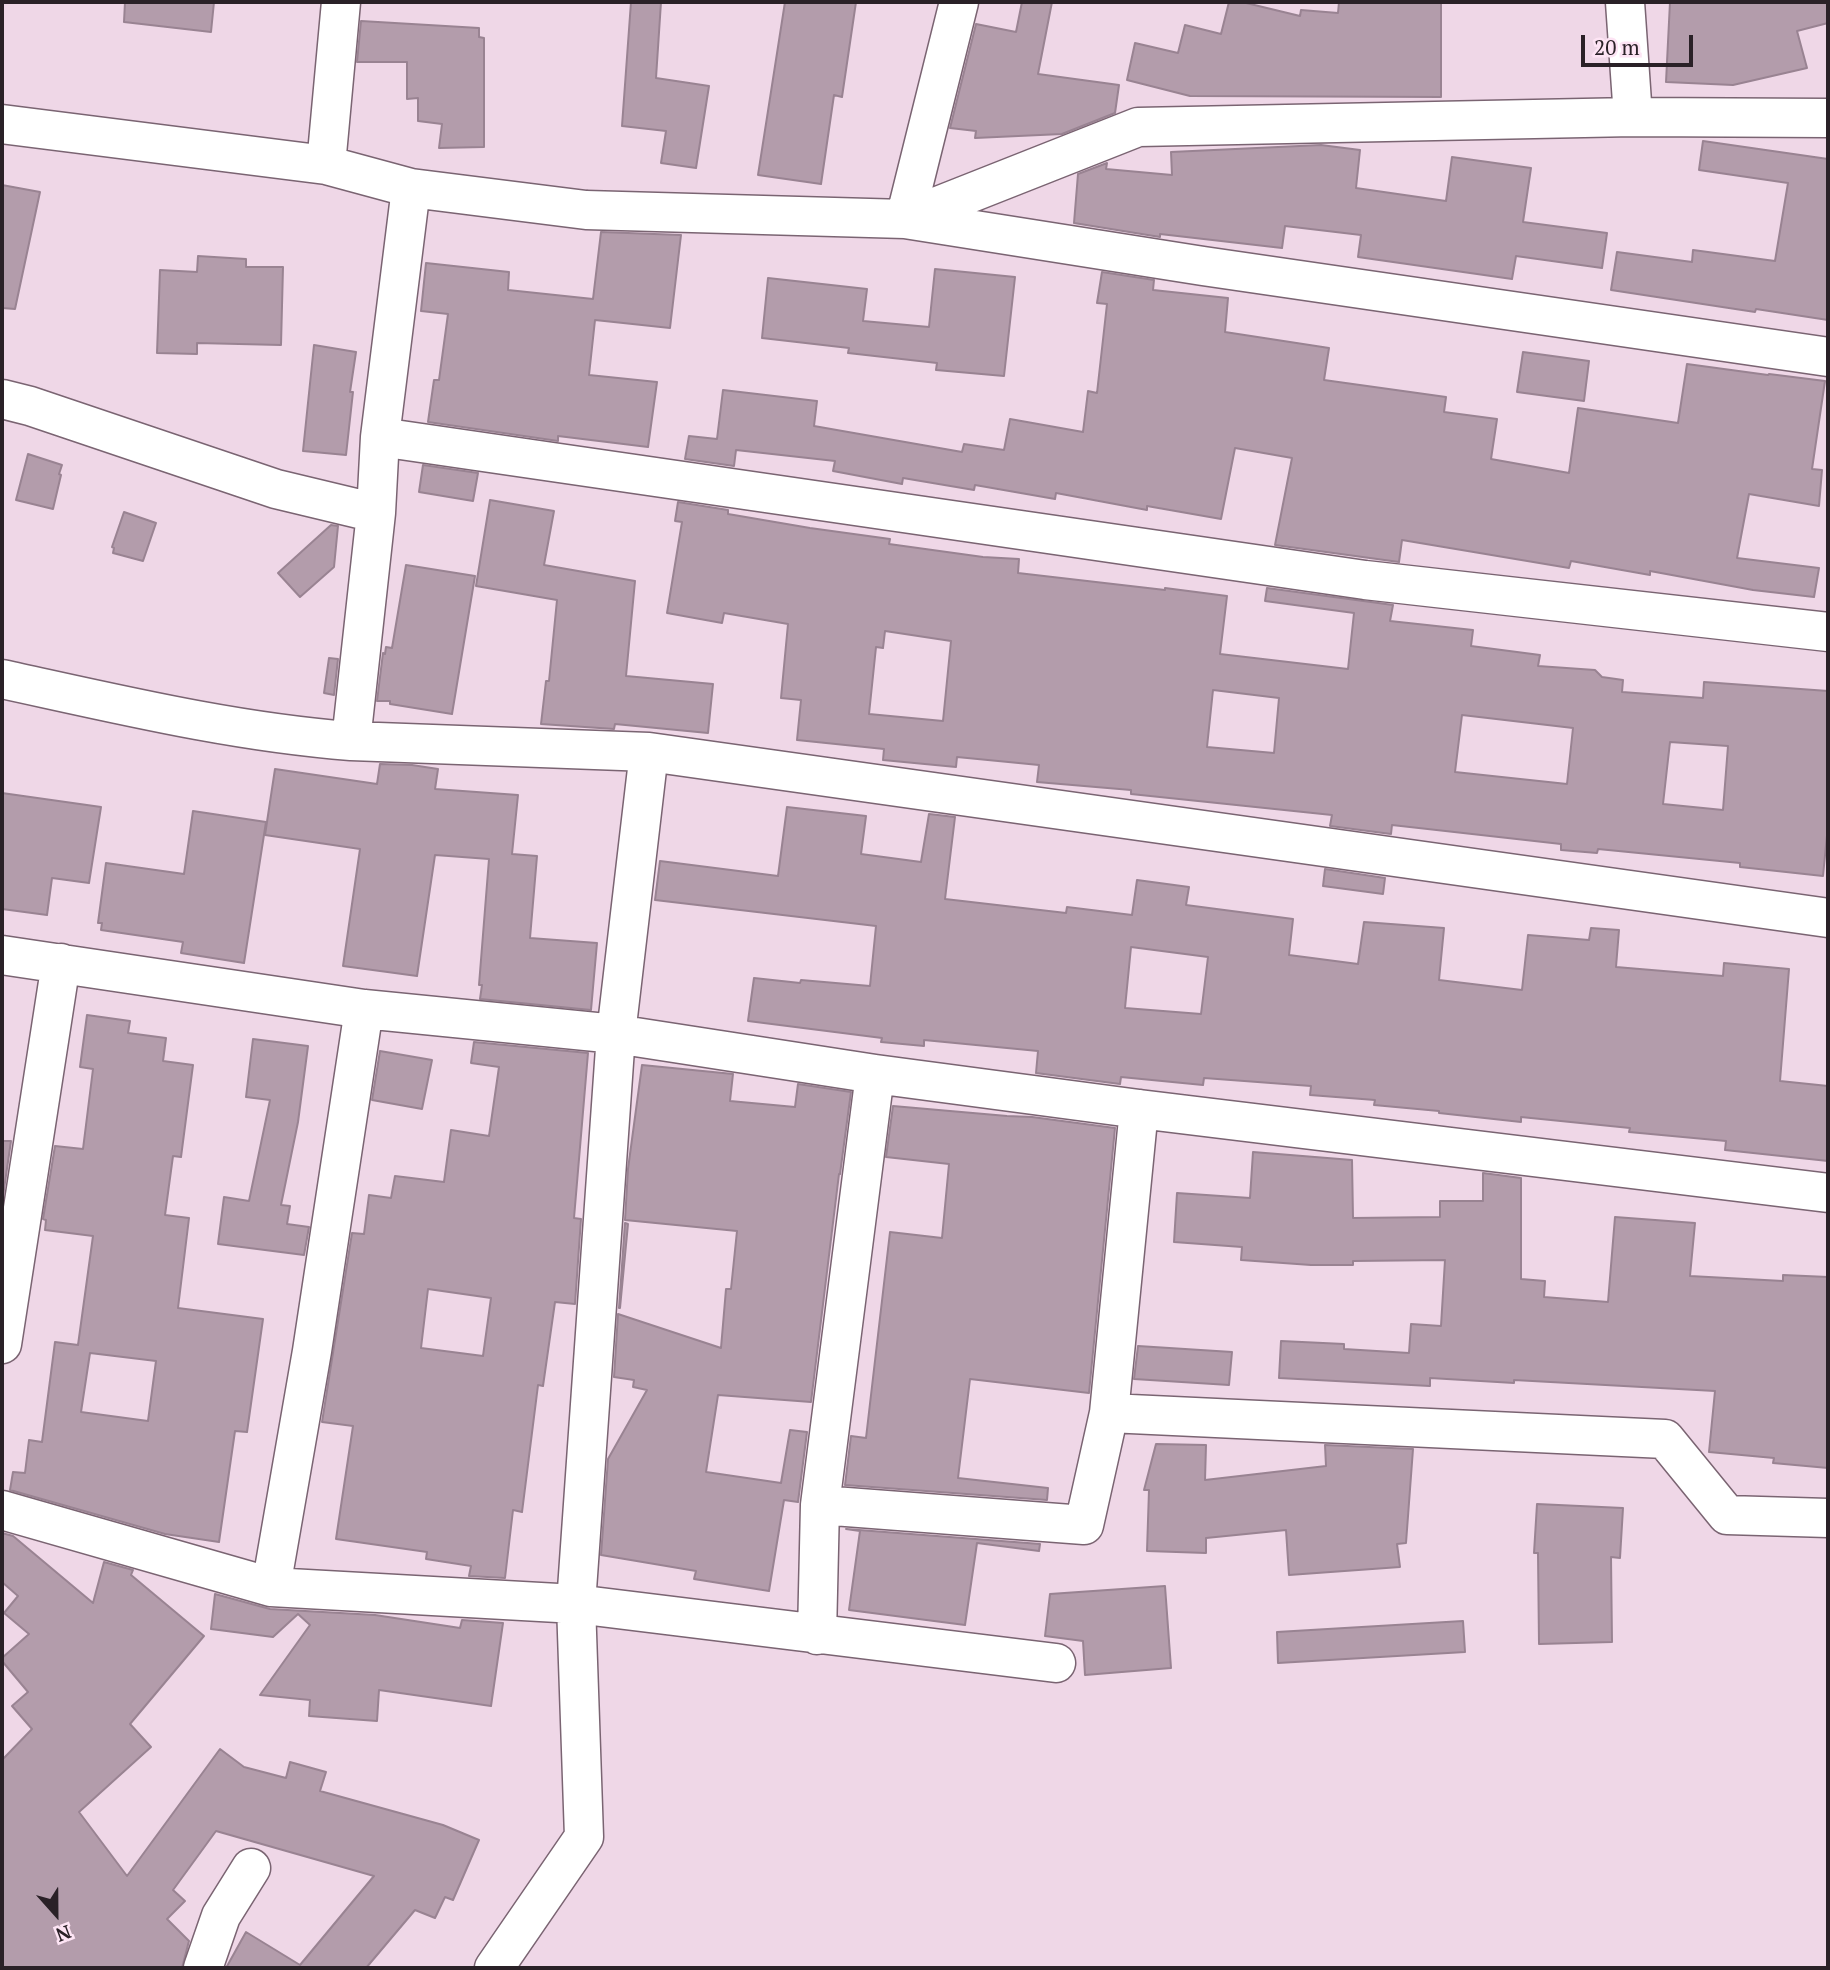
<!DOCTYPE html>
<html>
<head>
<meta charset="utf-8">
<style>
  body { margin:0 }
  #map { position:relative; width:1830px; height:1970px; overflow:hidden; background:#efd7e7; font-family:"PT Serif",serif }
  canvas { display:block }
  .frame { position:absolute; inset:0; border:4px solid #2a2127; pointer-events:none }
  .north { position:absolute; left:21px; top:1879px; width:70px; height:70px; -webkit-text-stroke:5px #fde4f4; paint-order:stroke; rotate:159deg; font-size:19px; font-weight:700; line-height:28px; text-align:center; color:#2a2127 }
  .north::after { content:''; display:block; margin:auto; width:24px; height:32px; background:#2a2127; clip-path:polygon(50% 0,100% 100%,50% 72%,0 100%) }
  .scale { position:absolute; left:1581px; top:35px; width:112px; height:32px; box-sizing:border-box; border:4px solid #2a2127; border-top:0; padding-left:9px; font-size:21px; line-height:24px; white-space:nowrap; color:#2a2127; -webkit-text-stroke:5px #fde4f4; paint-order:stroke }
</style>
</head>
<body>
<div id="map">
<canvas width="1830" height="1970"></canvas>
<div class="frame"></div>
<div class="north">N</div>
<div class="scale">20 m</div>
</div>
<script>
const ctx = document.querySelector('canvas').getContext('2d');
ctx.lineJoin = 'round';
function paint(path, color) {
  ctx.fillStyle = color;
  ctx.fill(path, 'evenodd');
}
function trace(path, color, width, dash) {
  ctx.strokeStyle = color;
  ctx.lineWidth = width;
  ctx.lineCap = dash ? 'butt' : 'round';
  ctx.setLineDash(dash || []);
  ctx.stroke(path);
}
const building = new Path2D(`
  M125,2H214L211,32L124,22Z
  M631,2H661L656,78L709,86L696,168L661,163L666,131L622,126Z
  M785,2H856L842,97L834,95L821,184L758,175Z
  M1022,2H1052L1038,74L1119,85L1115,113L1062,134L975,138L976,131L950,128L976,24L1016,32Z
  M1229,2H1242L1300,16L1301,10L1338,13L1339,2H1441V97L1190,96L1127,80L1135,43L1178,53L1185,25L1221,34Z
  M1670,2H1828V23L1797,31L1807,68L1733,85L1666,82Z
  M361,21L479,28V37L484,38V147L439,148L442,124L418,121V98L407,99V62H357Z
  M1703,141L1828,159V320L1756,309L1755,312L1611,290L1617,252L1692,262L1693,250L1775,261L1788,183L1699,170Z
  M1321,145L1360,150L1356,188L1446,201L1452,157L1531,168L1523,222L1607,233L1602,268L1516,256L1512,279L1358,257L1361,235L1285,226L1282,248L1160,234V237L1074,223L1078,174L1107,163L1106,169L1172,175L1171,152Z
  M2,185L40,192L15,309L2,308Z
  M601,232L681,235L670,328L595,320L589,375L657,382L648,447L558,436V441L428,422L434,380H439L448,314L421,311L426,263L509,272L508,290L593,299Z
  M198,256L246,259V267H283L281,345L197,343V354L157,353L160,270L197,272Z
  M935,269L1015,277L1004,376L936,370L937,363L848,353L849,348L762,338L768,278L867,289L863,321L929,327Z
  M1102,272L1154,280L1153,290L1228,298L1225,332L1329,348L1324,380L1446,397L1444,412L1497,419L1491,459L1569,473L1578,408L1678,423L1687,364L1768,375L1769,374L1825,381L1812,469L1822,470L1819,506L1749,494L1737,558L1819,568L1814,597L1753,590L1650,571V575L1571,561L1569,568L1402,540L1399,562L1275,545L1292,458L1235,448L1221,519L1147,506V510L1056,493L1055,499L975,485L974,490L903,478L902,484L833,471L835,461L736,450L734,466L685,459L689,436L717,439L723,390L817,401L814,426L962,452L964,444L1004,450L1010,419L1083,432L1088,391L1097,393L1107,304L1097,303Z
  M314,345L356,352L350,392H353L346,455L303,451Z
  M1523,352L1589,361L1584,401L1517,392Z
  M28,454L62,465L59,474L61,475L53,509L16,500Z
  M423,465L478,473L473,501L419,492Z
  M490,500L554,511L544,565L635,581L626,676L713,684L708,733L615,724L614,729L541,724L546,681H549L557,600L476,586Z
  M678,502L728,510V514L810,528L890,539L889,544L983,557L1019,559L1018,573L1165,590V588L1227,596L1220,654L1348,669L1354,613L1265,601L1267,588L1393,605L1390,621L1473,630L1471,646L1540,655L1538,666L1595,670L1602,677L1623,680L1622,692L1703,698L1704,682L1828,691V825L1823,876L1740,867V863L1598,849L1597,853L1561,850V844L1392,825L1391,834L1330,826L1332,815L1131,794V790L1037,782L1039,765L957,757L956,767L883,760L884,749L797,740L801,700L781,698L788,624L724,613L722,623L667,613L682,522L675,521ZM885,631L951,641L943,721L869,714L876,647L883,648ZM1213,690L1279,698L1274,753L1207,747ZM1462,715L1573,728L1567,784L1455,772ZM1670,742L1728,746L1723,810L1663,804Z
  M124,512L156,523L143,561L113,553L114,548L112,547Z
  M331,525L338,526L334,567L300,597L278,573Z
  M406,565L475,576L452,714L390,704V701H377L383,653L385,654L386,647L392,648Z
  M329,658L338,659L334,695L324,693Z
  M380,764L412,765L438,769L435,789L518,795L512,854L537,856L530,938L597,943L591,1010L480,999L482,985H479L489,859L435,855L417,976L343,966L360,849L265,835L275,769L377,784Z
  M2,793L101,807L89,883L52,878L47,915L2,909Z
  M787,807L866,816L861,854L921,862L929,814L955,817L945,899L1066,913L1067,907L1132,915L1137,880L1189,887L1186,905L1293,919L1289,955L1358,964L1364,922L1444,928L1439,980L1522,990L1528,935L1589,940L1591,928L1619,930L1616,967L1723,976L1724,963L1789,969L1780,1081L1828,1086V1161L1725,1150L1726,1141L1629,1132L1630,1128L1521,1117V1122L1439,1113V1111L1374,1105L1375,1100L1310,1095L1311,1086L1204,1078L1203,1085L1121,1077L1120,1084L1036,1073L1038,1051L924,1040V1046L881,1042L882,1038L748,1021L754,978L800,983L801,980L870,986L876,926L655,900L660,861L778,876ZM1131,947L1208,957L1201,1014L1125,1008Z
  M193,811L266,822L244,963L181,953L183,942L101,930L102,923H98L106,863L184,874Z
  M1325,869L1385,878L1383,894L1323,886Z
  M87,1015L130,1021L128,1033L166,1038L163,1061L193,1065L181,1157L173,1156L165,1215L189,1218L178,1308L263,1319L247,1432L235,1431L219,1542L165,1534L10,1490L13,1472L25,1473L29,1440L42,1442L55,1342L78,1345L93,1236L45,1230L46,1220L43,1219L55,1146L83,1149L93,1069L80,1067ZM90,1353L156,1361L148,1421L81,1412Z
  M253,1039L308,1046L298,1122L281,1205L290,1206L287,1224L309,1227L304,1255L218,1244L224,1197L249,1201L270,1100L246,1097Z
  M474,1042L588,1053L574,1218L581,1219L575,1304L555,1302L543,1386L538,1385L522,1512L513,1510L505,1578L469,1576L471,1566L426,1559L427,1552L336,1539L353,1426L322,1422L352,1233L364,1234L369,1195L391,1198L395,1176L444,1182L451,1130L489,1136L499,1067L471,1063ZM428,1289L491,1298L483,1356L421,1348Z
  M380,1051L432,1060L422,1109L372,1100Z
  M642,1065L733,1074L730,1101L795,1107L798,1084L851,1092L840,1174H839L811,1402L718,1395L706,1472L781,1483L790,1430L807,1432L798,1502L784,1500L769,1591L694,1579L696,1571L601,1555L608,1459L647,1390L633,1387L634,1380L614,1377L618,1314L721,1348L726,1289H731L737,1231L625,1220L628,1169Z
  M893,1106L1007,1116L1032,1117L1115,1128L1089,1393L970,1379L958,1478L1048,1488L1047,1500L845,1485L851,1436L866,1438L890,1232L942,1238L949,1164L886,1157Z
  M2,1141H11L2,1203Z
  M1253,1152L1352,1160L1353,1218L1440,1217V1201H1483V1173L1521,1178V1279L1545,1281L1544,1297L1608,1302L1615,1217L1695,1223L1690,1276L1783,1281V1275L1828,1277V1468L1773,1463L1774,1458L1709,1452L1715,1391L1514,1380V1383L1430,1378V1386L1279,1378L1281,1341L1344,1344V1349L1409,1353L1411,1324L1441,1326L1445,1260L1353,1261V1265H1311L1241,1260L1242,1247L1174,1242L1177,1193L1250,1198Z
  M625,1223L628,1224L620,1308H619Z
  M1138,1346L1232,1352L1229,1385L1134,1379Z
  M1156,1444L1206,1445L1205,1480L1326,1466L1325,1445L1413,1449L1406,1543L1397,1544L1400,1567L1289,1575L1286,1530L1206,1538V1553L1147,1551L1149,1490H1144Z
  M1537,1504L1623,1508L1620,1558L1611,1557L1612,1642L1539,1644L1538,1553H1534Z
  M846,1529L1040,1544L1039,1551L977,1543L965,1625L849,1610L860,1531Z
  M2,1533L13,1536L93,1603L104,1562L133,1570L131,1575L204,1636L130,1724L151,1747L79,1812L127,1876L220,1749L244,1767L286,1778L290,1762L326,1772L320,1791L443,1825L479,1840L453,1900L445,1897L435,1918L415,1910L366,1968H226L246,1932L300,1965L374,1876L216,1831L173,1890L185,1901L167,1919L189,1941L182,1968H2V1760L32,1729L12,1706L28,1692L2,1661V1658L29,1634L4,1613L18,1596L2,1582Z
  M1165,1586L1171,1668L1085,1675L1083,1641L1045,1636L1050,1594Z
  M215,1594L270,1609L375,1615L460,1628L462,1620L503,1623L491,1706L379,1690L377,1721L309,1716L310,1700L260,1695L310,1625L298,1614L273,1637L211,1629Z
  M1463,1621L1465,1652L1278,1663L1277,1632Z`);
paint(building, '#b39cab');
trace(building, '#998392', 2);
const minor = new Path2D(`
  M959,2L905,219L1203,266L1828,357
  M1625,2L1633,117
  M2,124L326,165L411,188L586,210L905,219L1138,127L1633,117L1828,118
  M326,165L341,2
  M2,399L30,406L276,489L376,513
  M380,437L1365,580L1828,632
  M2,679C117,704 233,732 351,741L649,752L1828,918
  M351,741L376,513L380,437L411,188
  M2,955L364,1009L616,1034L875,1074L1139,1109L1828,1193
  M2,1344L61,963
  M1109,1413L1665,1439L1727,1515L1828,1518
  M820,1505L1084,1525L1109,1413L1139,1109
  M2,1510L271,1587L576,1604L1056,1663
  M271,1587L312,1351L364,1009
  M817,1635L820,1505L875,1074
  M203,1968L221,1916L251,1868
  M494,1968L584,1837L576,1604L616,1034L649,752`);
trace(minor, '#7a6472', 41);
trace(minor, '#fff', 38);
</script>
</body>
</html>
